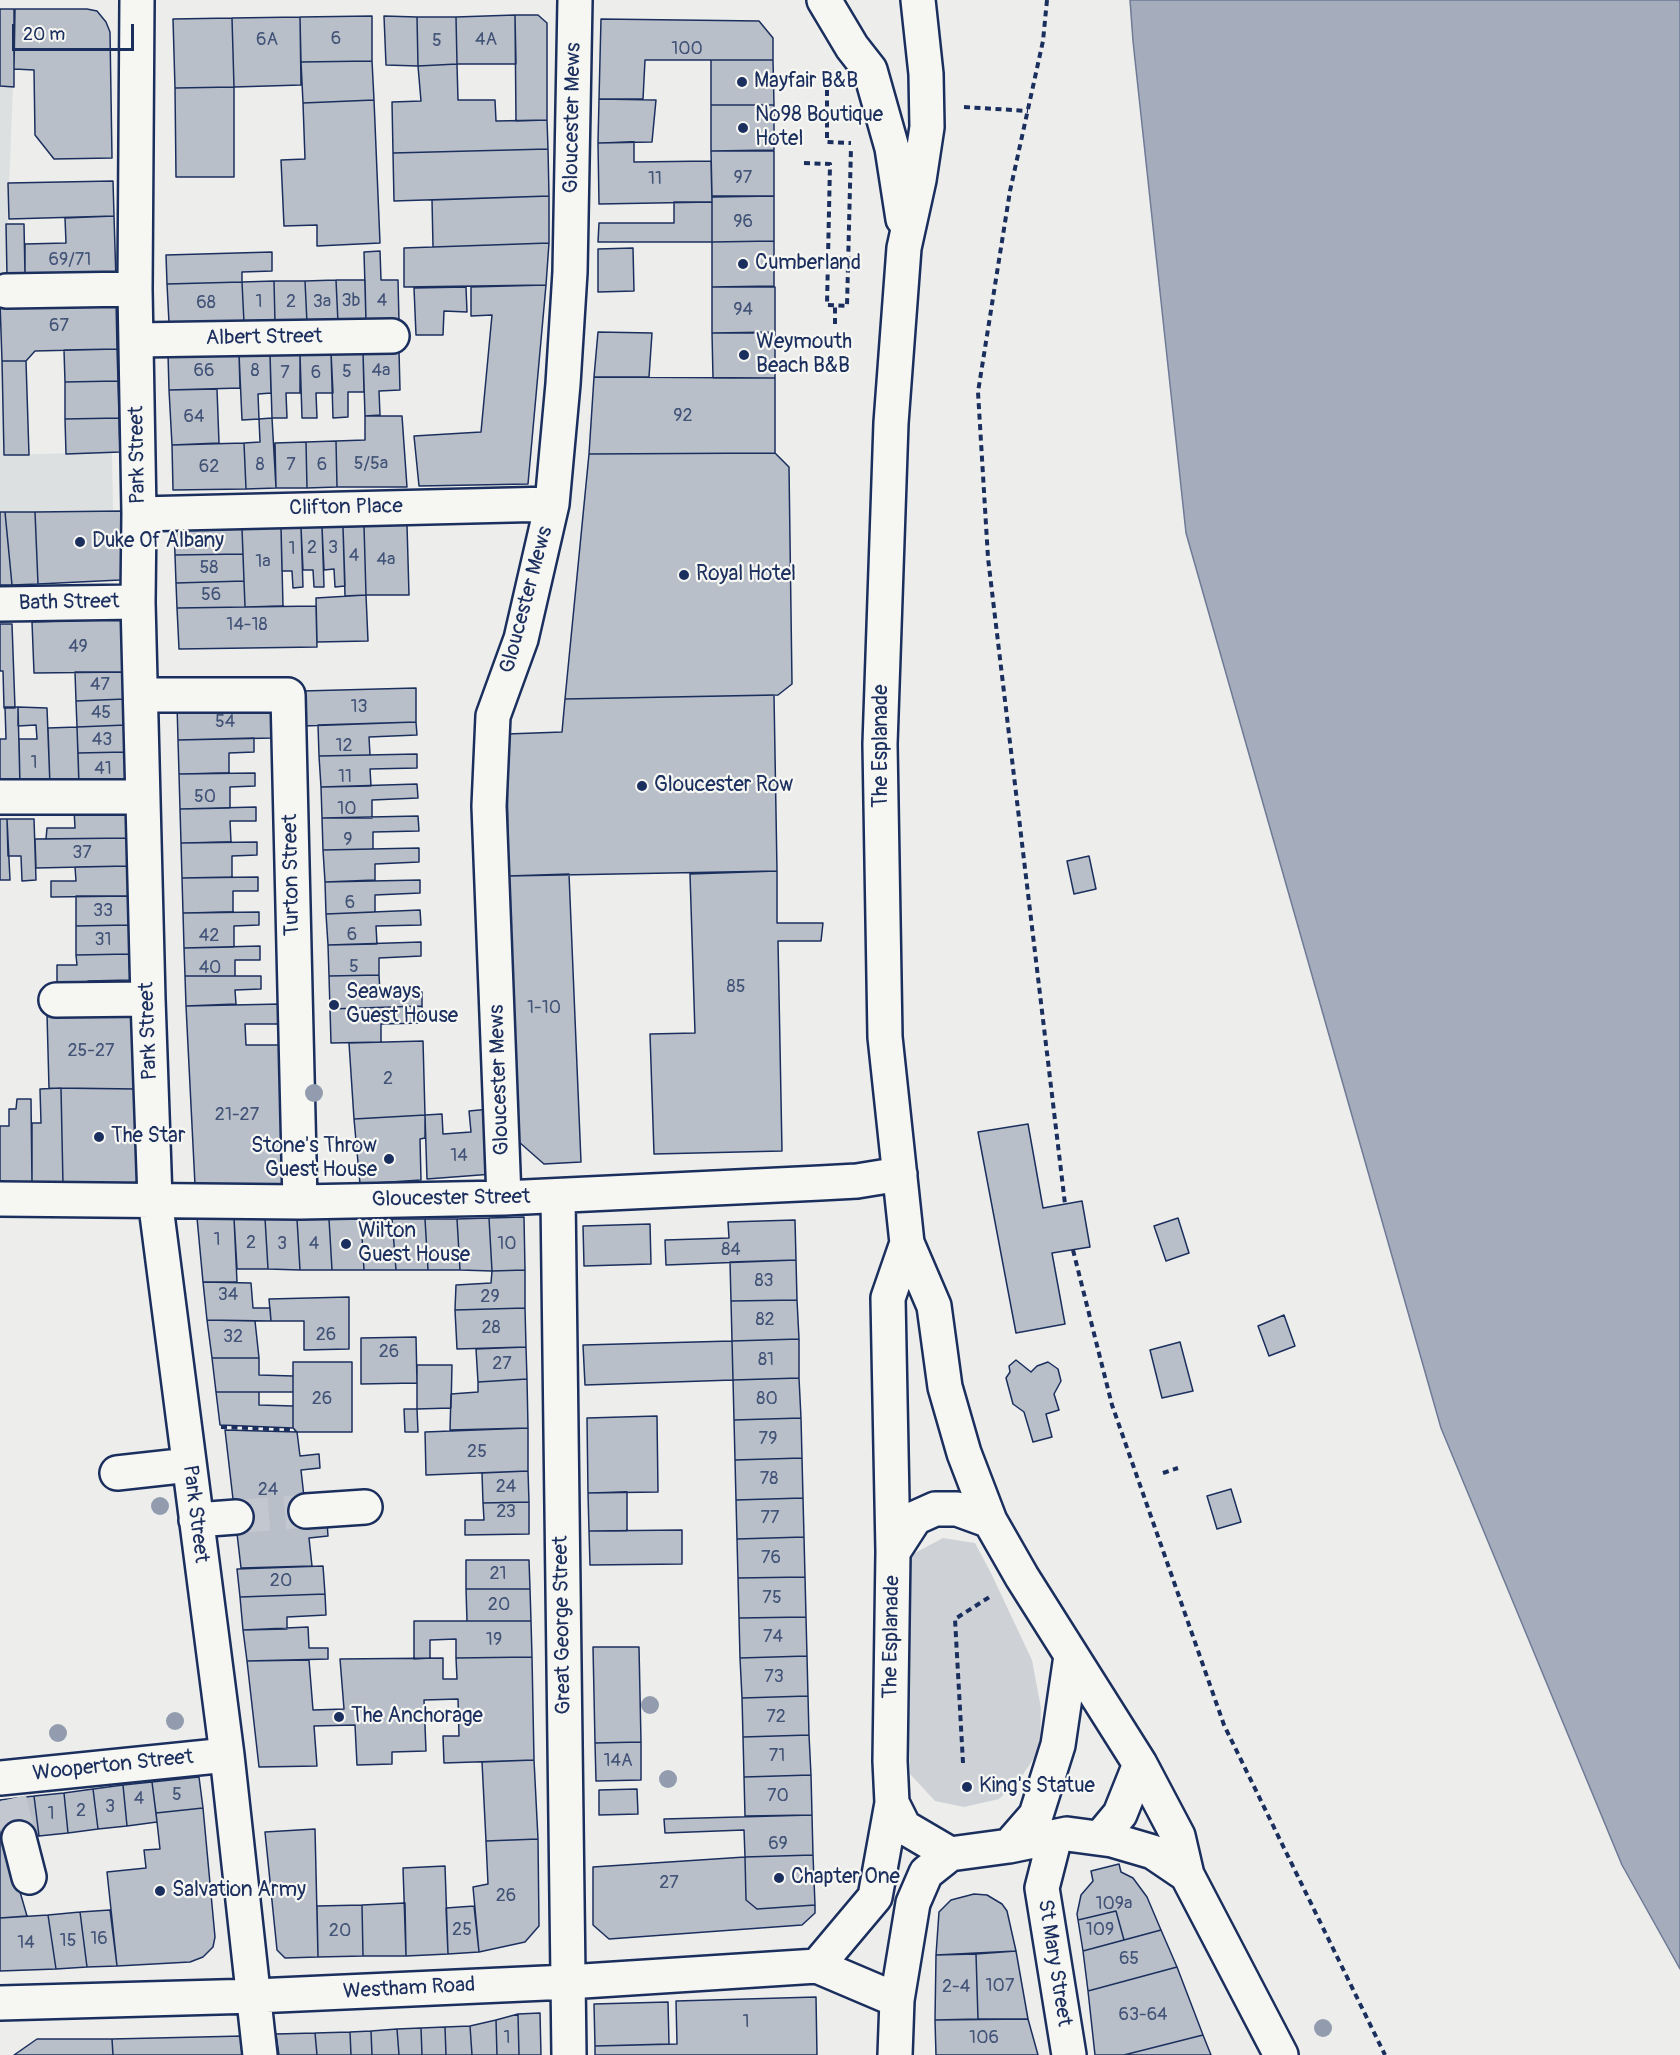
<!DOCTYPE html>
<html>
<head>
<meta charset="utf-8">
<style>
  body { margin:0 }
  #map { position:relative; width:1680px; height:2055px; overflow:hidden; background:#edeeec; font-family:Pangolin,sans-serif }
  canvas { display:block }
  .scale { position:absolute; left:12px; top:24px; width:122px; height:27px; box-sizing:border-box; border:3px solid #1b2f5e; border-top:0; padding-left:8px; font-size:18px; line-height:21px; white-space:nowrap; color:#1b2f5e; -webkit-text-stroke:4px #f6f6f2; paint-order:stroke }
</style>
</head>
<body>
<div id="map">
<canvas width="1680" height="2055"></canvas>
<div class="scale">20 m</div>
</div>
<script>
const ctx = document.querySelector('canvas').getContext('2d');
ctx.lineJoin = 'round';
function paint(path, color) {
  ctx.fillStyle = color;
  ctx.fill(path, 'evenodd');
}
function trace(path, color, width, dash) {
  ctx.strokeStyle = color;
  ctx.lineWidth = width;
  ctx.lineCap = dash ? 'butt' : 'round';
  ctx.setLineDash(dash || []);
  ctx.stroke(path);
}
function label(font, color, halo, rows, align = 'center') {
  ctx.font = font + ' Pangolin,sans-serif';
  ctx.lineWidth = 4.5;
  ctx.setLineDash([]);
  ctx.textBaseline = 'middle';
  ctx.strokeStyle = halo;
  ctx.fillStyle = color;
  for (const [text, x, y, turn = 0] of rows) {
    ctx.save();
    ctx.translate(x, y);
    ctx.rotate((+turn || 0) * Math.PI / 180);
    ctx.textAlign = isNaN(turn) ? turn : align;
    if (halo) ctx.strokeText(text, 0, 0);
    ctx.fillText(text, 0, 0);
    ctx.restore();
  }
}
paint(new Path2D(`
  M0,86L13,87L2,361L4,455L112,452L113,511L0,512Z`), '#dde0e1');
paint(new Path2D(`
  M943,1538L975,1543L990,1571L1032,1660L1041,1708L1040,1749L1022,1776L999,1799L964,1807L935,1801L910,1774L904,1579L911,1555Z`), '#ced2d7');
const water = new Path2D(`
  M1130,0H1680V1969L1622,1865L1441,1428L1186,533L1133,41Z`);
paint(water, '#a5acbc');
trace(water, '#6e7a96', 1.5);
const building = new Path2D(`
  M0,9H14V87L0,86Z
  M15,9H87L97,11L106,22L110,32L112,158L54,159L35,135L34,70L14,69Z
  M515,15L516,64H457L456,17Z
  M515,15H538L547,23V120L516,121Z
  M372,16V61L301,62L300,17Z
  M384,16L417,17L418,66L386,65Z
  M300,17L301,85L234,87L232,18Z
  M417,17H456L457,64L418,66Z
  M232,18L234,87L175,88L173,19Z
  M601,19L759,21L773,38V60H645L643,99H599Z
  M711,60H773L774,105H711Z
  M372,61L374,100L303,103L301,62Z
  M457,64L458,100H495L496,121L547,120L548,149L393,153L392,102L421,101L418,66Z
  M234,87V177H176L175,88Z
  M599,99L656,100L652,142L598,143Z
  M374,100L380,243L317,246V225L284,226L281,160L305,159L303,103Z
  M711,105H774V150L711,151Z
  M634,142V162L711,161L712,202L599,204L598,143Z
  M548,149L549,196L394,201L393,153Z
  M711,151H774V196H712Z
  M113,181L114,216L9,219L8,183Z
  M549,196V243L433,247L432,200Z
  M774,196V241L712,242V197Z
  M674,202H712V242H598L599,223H674Z
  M114,216L116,280L25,276V244L66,243L65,218Z
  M6,224H24L25,276H7Z
  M774,241V286L712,287V242Z
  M549,243L546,285L404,287V248Z
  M633,248L634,291L598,292V249Z
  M380,251L381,280H398L399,322H366L364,252Z
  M272,252V271L242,272V282L167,284L166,255Z
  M336,280L338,323H307L305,281Z
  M336,280H365L366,322L338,323Z
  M274,281L275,323H244L242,282Z
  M274,281H305L307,323H275Z
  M242,282L244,323H169L167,284Z
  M546,285L528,484L419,486L414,436L481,432L492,315L471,316V287Z
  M466,287L467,312L444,311L443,335H416L414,288Z
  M712,287H775V332L712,333Z
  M116,300L117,349L35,351L26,361H2L0,302Z
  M598,332L652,333L649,377H594Z
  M712,333H775V378H713Z
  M117,349L118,381L65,382L64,350Z
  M399,351L400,390L379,391L380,415L365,416L363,352Z
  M331,352L333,393H316L317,418H302L300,354Z
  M331,352H363L364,392H348V417L333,418Z
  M168,354H239L240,388L169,390Z
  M239,354H270L271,393L258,394L259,419L242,420Z
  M270,354H300V393H286L287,418H272Z
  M2,361H26L29,455H4Z
  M594,377L775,378V453L589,454Z
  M118,381L119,418L65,419V382Z
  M217,389L219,443L172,445L169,390Z
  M365,416H402L407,487H337L336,441L365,440Z
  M119,418L120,452L66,454L65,419Z
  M272,418L276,488L246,489L244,443L260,442L259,419Z
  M336,441L337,487L307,488L306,442Z
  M306,442L307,488H276L275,443Z
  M244,443L246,489L173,490L172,445Z
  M775,453L789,467L792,684L778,695L565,699L589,454Z
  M124,511L125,577L120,580L38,584L35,512Z
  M0,512H5L12,585H0Z
  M5,512H35L38,584L12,585Z
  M407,525L409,595H366L364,526Z
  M364,526L366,595L345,596L343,527Z
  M281,527H301L303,587L293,588L292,571H282Z
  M281,527L283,606L245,607L242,529Z
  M301,527H322L324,587H314L313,570H303Z
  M322,527H343L345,586L335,587L334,569L324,570Z
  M242,529L243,554L175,555L174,530Z
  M243,554L244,581L176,583L175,555Z
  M244,581L245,607L177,608L176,583Z
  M366,595L368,641L317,642L316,598Z
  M316,606L317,647L179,649L177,608Z
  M123,619L125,672L34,673L32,622Z
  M0,624H12L15,708H4L3,671H0Z
  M75,672H125V699L76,701Z
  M416,688V722L303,726L302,691Z
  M774,695L777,871L508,876L507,734L562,732L565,699Z
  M125,699L126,725L77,727L76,701Z
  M272,704L273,738L178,740L177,705Z
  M5,707H18L20,786H0V739H6Z
  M18,707L47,708L50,786H20L19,739H37L36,725L18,726Z
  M416,722L417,735L369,737L370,755L319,756L318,725Z
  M126,725V752L78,753L77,727Z
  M77,727L79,786H50L48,728Z
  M254,738V752L229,753V773L179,774L178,740Z
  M126,752L128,784L79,786L78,753Z
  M417,754V768L370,769L371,786L321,787L319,756Z
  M255,773V786L230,787V808L180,809L179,774Z
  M417,784L418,798L372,800V818H322L321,787Z
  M256,807V821H230L231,842L181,843L180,809Z
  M127,808L128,838L46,839L47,828H75L74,809Z
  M418,816L419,831L373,832V849L323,850L322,818Z
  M0,819H7L10,880H0Z
  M7,819H34L36,880L22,881L21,856H8Z
  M128,838V866L36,868L35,839Z
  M257,842V855L232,856V877L182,878L181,843Z
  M419,848V862L375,864V880L325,882L323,850Z
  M1089,856L1096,889L1074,894L1067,861Z
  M128,866L129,896L51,897V881H76L75,867Z
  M777,871V923H823L821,941H778L782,1151L654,1154L650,1034L695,1033L690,874Z
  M569,874L581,1162L544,1164L519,1142L508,876Z
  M258,877V891H233V912L183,913L182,878Z
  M420,880V893L375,895V912L326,914L325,882Z
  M76,896H129V925L76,926Z
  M420,910L421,925L376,926L377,944L328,945L326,914Z
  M259,912V925L234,926V947L184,948L183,913Z
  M129,925V954L76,955V926Z
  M421,942V956L379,958V975L329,976L328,945Z
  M260,946V960H235V976H185L184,948Z
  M129,954L130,980L88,981V993L57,994V965H77L76,955Z
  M379,975L380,993L422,992V1006L330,1009L329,976Z
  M185,976H261V989L235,990L236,1004L186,1006Z
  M281,1004V1024H245L246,1045H281L285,1184L195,1185L186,1006Z
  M422,1006L423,1023L381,1024V1042L331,1043L330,1009Z
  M47,1014L133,1015L136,1089L49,1088Z
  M423,1041L425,1115L354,1119L349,1043Z
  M61,1088L136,1089L138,1185H63Z
  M61,1088L63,1185L32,1186V1123H41L40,1089Z
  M17,1099H31L32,1186L0,1187V1126H9V1109H16Z
  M490,1109L493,1174L427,1179L425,1115L442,1114L443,1134L471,1132L469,1111Z
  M425,1115V1138L420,1139L421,1180L360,1184L354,1119Z
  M1028,1124L1043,1208L1082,1201L1090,1247L1052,1253L1065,1324L1016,1333L978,1132Z
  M524,1217L525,1270L492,1271L489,1218Z
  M197,1218H234L237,1282H203Z
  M234,1218H265L268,1269H237Z
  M265,1218L297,1219L300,1270L268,1269Z
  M489,1218L492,1271L460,1270L457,1219Z
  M1178,1218L1189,1253L1166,1261L1154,1226Z
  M297,1219H329L332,1270H300Z
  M329,1219H361L364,1270H332Z
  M361,1219H392L396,1270H364Z
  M392,1219H425L428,1270H396Z
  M425,1219H457L460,1270H428Z
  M795,1220L796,1260L666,1265L665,1240L729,1238L728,1222Z
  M650,1224L651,1264L584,1266L583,1226Z
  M796,1260L797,1300L731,1301L730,1262Z
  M525,1270V1308L455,1310L456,1285L491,1283L492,1271Z
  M203,1282L251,1283L253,1308H270L271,1321L207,1320Z
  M349,1297V1349L304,1350V1321H271L269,1299Z
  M797,1300L799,1339L732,1341L731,1301Z
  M525,1308L526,1347L457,1349L455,1310Z
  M1284,1315L1295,1346L1269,1356L1258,1326Z
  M207,1320L255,1321L259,1358H212Z
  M416,1337L417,1383L361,1384V1338Z
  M799,1339V1378L733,1380L732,1341Z
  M732,1341L733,1380L585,1385L583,1345Z
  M1180,1342L1193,1391L1162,1398L1150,1350Z
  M526,1347L527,1379L478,1382L476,1349Z
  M212,1358H259V1375L293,1376V1392H216Z
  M1016,1360L1031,1372L1037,1366L1048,1362L1058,1369L1061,1381L1054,1394L1059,1410L1046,1414L1052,1437L1033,1442L1024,1412L1013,1404L1006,1378L1010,1372L1009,1366Z
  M293,1362H352V1432H297L293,1428Z
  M417,1365H452L451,1408L417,1409Z
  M799,1378L801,1418L734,1420L733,1380Z
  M527,1379L528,1428L450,1430L451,1394L478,1392V1382Z
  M216,1392H259V1405L293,1406V1428L220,1425Z
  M404,1409H417L418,1432H405Z
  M657,1416L658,1492L588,1493L587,1418Z
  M801,1418L802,1458L735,1460L734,1420Z
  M528,1428V1471L426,1475L425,1432Z
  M225,1430L297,1432L300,1456L319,1454L320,1468L301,1470L307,1524L327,1522L328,1536L309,1538L312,1566L241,1568Z
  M802,1458L803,1498L736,1500L735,1460Z
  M528,1471L529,1502L483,1503L482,1473Z
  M1231,1489L1241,1522L1217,1529L1207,1496Z
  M627,1492V1531H589L588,1493Z
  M803,1498L804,1537L737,1539L736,1500Z
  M529,1502V1534L465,1535V1520H484L483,1503Z
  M682,1530V1564L590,1565L589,1531Z
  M804,1537L805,1577L738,1578L737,1539Z
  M466,1560H529L530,1589H466Z
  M323,1566L325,1594L240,1597L237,1569Z
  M805,1577L806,1617L739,1618L738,1578Z
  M466,1589H530L531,1621H467Z
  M325,1594L326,1615L287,1617V1629L243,1630L240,1597Z
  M806,1617L807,1656L740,1658L739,1618Z
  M414,1621H531L532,1657L456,1658V1639L430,1640V1658L414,1659Z
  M308,1627L309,1648H328V1659L247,1661L243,1630Z
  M593,1647H639L641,1742L595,1743Z
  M807,1656L808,1696L742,1698L740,1658Z
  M532,1657L534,1760L444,1763L443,1736H459L458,1699L424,1700L426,1751L392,1752V1764L357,1765L355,1725L314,1726L317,1766L259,1767L247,1661L309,1660L313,1710L344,1709L340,1659L443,1658V1679H457L456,1658Z
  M808,1696L809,1735L743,1737L742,1698Z
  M809,1735L811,1775L744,1777L743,1737Z
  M641,1742V1780L596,1781L595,1743Z
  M534,1760L538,1839L486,1841L482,1762Z
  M811,1775L812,1815L745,1816L744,1777Z
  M199,1777L203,1808L156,1813L152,1782Z
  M152,1782L157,1822L127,1826L123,1785Z
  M123,1785L127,1826L98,1829L93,1789Z
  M93,1789L98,1829L68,1833L64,1793Z
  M637,1789L638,1814L599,1815V1790Z
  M64,1793L68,1833L39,1836L34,1796Z
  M34,1796L39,1836L5,1840L27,1916L0,1918V1800Z
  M203,1808L215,1937L213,1947L203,1957L190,1962L117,1966L107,1872L146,1868L144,1850L160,1849L156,1813Z
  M812,1815L813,1855L745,1857L744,1830L665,1833L664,1819Z
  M315,1829L318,1957L285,1958L277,1950L265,1832Z
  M538,1839L539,1926L525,1942L479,1952L473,1887L488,1884L486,1841Z
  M813,1855L815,1905L757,1909L746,1900L745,1857Z
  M745,1857L746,1900L757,1909L815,1905V1913L802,1925L609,1939L593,1925V1867Z
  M1119,1864L1121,1872L1133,1878L1147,1897L1161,1930L1124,1940L1116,1911L1078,1920L1077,1914L1081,1895L1093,1881L1091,1871Z
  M445,1866L448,1954L406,1956L403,1868Z
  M974,1894L987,1895L1002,1904L1007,1911L1016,1951L936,1955L939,1912L951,1900Z
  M405,1903L406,1956H363L362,1905Z
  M362,1905L363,1956L318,1957L317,1906Z
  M474,1906L479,1952L448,1954L446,1908Z
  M110,1910L117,1966L87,1967L80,1912Z
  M1116,1911L1124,1940L1083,1951L1078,1920Z
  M80,1912L87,1967L56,1969L48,1915Z
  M48,1915L56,1969L0,1971V1918Z
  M1161,1930L1177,1967L1088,1991L1083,1951Z
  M1016,1951L1028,2019H978L976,1954Z
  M976,1954L978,2019L935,2020L936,1955Z
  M1177,1967L1203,2035L1124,2055H1095L1088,1991Z
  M816,1997L817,2055H595V2046L677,2044L676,2001Z
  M668,2002L669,2044L595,2046L594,2004Z
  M540,2013L541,2055H519L518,2014Z
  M518,2014L519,2055H497L496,2020Z
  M1028,2019L1038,2055H936L935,2020Z
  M496,2020L497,2055H472L470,2026Z
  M470,2026L472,2055H446L445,2027Z
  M445,2027L446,2055H422L421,2028Z
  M421,2028L422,2055H399L397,2029Z
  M397,2029L399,2055H372L371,2031Z
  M371,2031L372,2055H351L350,2032Z
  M350,2032L351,2055H317L315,2033Z
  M315,2033L317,2055H279L276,2034Z
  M1203,2035L1211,2055H1124Z
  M243,2036L245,2055H113L112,2039Z
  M37,2039H112L113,2055H14Z`);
paint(building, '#b9bfc8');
trace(building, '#1b2f5e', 1.5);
trace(new Path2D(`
  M236,1517L306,1511
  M10,1799L19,1838`), '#c3c8d0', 33, [33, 16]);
const minor = new Path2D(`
  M137,0L135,289L139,514L138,602L148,999L155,1199L227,1755L260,2055
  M824,0L852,47L870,70L892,148L903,219
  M918,0L926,74L927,127L919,180L904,248L891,423L880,744L885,1037L907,1243L934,1306L945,1387L964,1453L990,1521L1022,1577L1140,1764L1178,1836L1187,1875L1281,2055
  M6,291L135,289
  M136,340L392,336
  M139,514L552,504
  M0,604L138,602
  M141,695H288L300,1202
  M0,797H143
  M56,1000L148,999
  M558,1196L569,2055
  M504,1198L489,806L493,716L521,639L552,504L563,384L570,272L575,0
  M0,1199L300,1202L504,1198L820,1183L857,1181L900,1174
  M907,1243L888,1298L893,1552L890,1761L892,1803L904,1827L950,1854L1009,1846L1067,1834L1112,1840L1153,1852L1187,1875
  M117,1473L189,1465
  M306,1511L365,1507
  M196,1520L236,1517
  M893,1552L915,1518L935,1509H957L990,1521
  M0,1778L227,1755
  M1055,1837L1042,1888L1069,2055
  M19,1838L29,1877
  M1100,1838L1120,1814L1140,1764
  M1009,1846L1036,1815L1058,1745L1071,1656
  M817,1966L875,1897L892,1803
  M897,2000L913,1903L926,1873L950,1854
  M0,2003L255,1996L568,1982L817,1966L897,2000L895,2055`);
trace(minor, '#1b2f5e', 38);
trace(new Path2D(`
  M1047,0L1043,41L1010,191L978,392L988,558L1065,1204
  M827,90V142L851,143
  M964,107L1028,111
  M804,163L830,164L827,305L847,306L851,147
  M835,324V305
  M1073,1250L1112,1405L1224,1725L1385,2055
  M221,1427L295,1430
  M1163,1473L1178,1468
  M963,1763L955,1619L991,1596`), '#1b2f5e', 4, [6, 4.5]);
trace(minor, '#f6f6f2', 33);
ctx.fillStyle = '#929cae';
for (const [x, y] of [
  [314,1093],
  [160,1506],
  [650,1705],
  [175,1721],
  [58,1733],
  [668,1779],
  [1323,2028]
]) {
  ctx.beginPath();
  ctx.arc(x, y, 9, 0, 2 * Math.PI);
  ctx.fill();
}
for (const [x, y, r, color] of [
  [742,82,6,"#1b2f5e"],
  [743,128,6,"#1b2f5e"],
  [743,264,6,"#1b2f5e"],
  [744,355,6,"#1b2f5e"],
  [80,542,6,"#1b2f5e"],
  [684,575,6,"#1b2f5e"],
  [642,786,6,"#1b2f5e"],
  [334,1005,6,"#1b2f5e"],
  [99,1137,6,"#1b2f5e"],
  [389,1159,6,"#1b2f5e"],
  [346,1244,6,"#1b2f5e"],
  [339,1717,6,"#1b2f5e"],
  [967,1787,6,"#1b2f5e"],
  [779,1878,6,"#1b2f5e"],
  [160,1891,6,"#1b2f5e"]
]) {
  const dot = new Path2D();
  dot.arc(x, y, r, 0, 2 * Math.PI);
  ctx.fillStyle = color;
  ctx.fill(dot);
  trace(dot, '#f6f6f2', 2);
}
label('18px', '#425378', null, [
  ["6",336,39],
  ["6A",267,40],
  ["4A",486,40],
  ["5",437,41],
  ["100",687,49],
  ["97",743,178],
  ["11",655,179],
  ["96",743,222],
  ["69/71",70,260],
  ["3b",351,301],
  ["4",382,301],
  ["1",259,302],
  ["2",291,302],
  ["3a",322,302],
  ["68",206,303],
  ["94",743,310],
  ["67",59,326],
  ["66",204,371],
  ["8",255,371],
  ["4a",381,371],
  ["5",347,372],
  ["7",285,373],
  ["6",316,373],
  ["92",683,416],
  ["64",194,417],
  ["5/5a",371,464],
  ["8",260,465],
  ["7",291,465],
  ["6",322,465],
  ["62",209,467],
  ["2",312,548],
  ["3",333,548],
  ["1",292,549],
  ["4",354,556],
  ["4a",386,560],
  ["1a",263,562],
  ["58",209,568],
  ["56",211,595],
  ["14-18",247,625],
  ["49",78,647],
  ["47",100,685],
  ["13",359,707],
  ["45",101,713],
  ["54",225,722],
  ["43",102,740],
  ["12",344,746],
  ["1",34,763],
  ["41",103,769],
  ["11",345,777],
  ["50",205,797],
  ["10",347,809],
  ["9",348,840],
  ["37",82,853],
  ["6",350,903],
  ["33",103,911],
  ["6",352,935],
  ["42",209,936],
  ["31",103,940],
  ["5",354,967],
  ["40",210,968],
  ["85",736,987],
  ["1-10",544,1008],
  ["25-27",91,1051],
  ["2",388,1079],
  ["21-27",237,1115],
  ["14",459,1156],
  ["1",217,1240],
  ["2",251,1243],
  ["3",282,1244],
  ["4",314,1244],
  ["10",507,1244],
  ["84",731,1250],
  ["83",764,1281],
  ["34",228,1295],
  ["29",490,1297],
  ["82",765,1320],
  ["28",491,1328],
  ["26",326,1335],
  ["32",233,1337],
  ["26",389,1352],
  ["81",766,1360],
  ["27",502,1364],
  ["26",322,1399],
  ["80",767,1399],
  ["79",768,1439],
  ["25",477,1452],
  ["78",769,1479],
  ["24",506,1487],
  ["24",268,1490],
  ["23",506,1512],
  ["77",770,1518],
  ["76",771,1558],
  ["21",498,1574],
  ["20",281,1581],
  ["75",772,1598],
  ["20",499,1605],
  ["74",773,1637],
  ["19",494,1640],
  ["73",774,1677],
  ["72",776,1717],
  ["71",777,1756],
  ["14A",618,1761],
  ["5",177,1795],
  ["70",778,1796],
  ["4",139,1799],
  ["3",110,1807],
  ["2",81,1811],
  ["1",51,1814],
  ["69",778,1844],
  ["27",669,1883],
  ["26",506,1896],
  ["109a",1114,1904],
  ["25",462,1930],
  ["109",1100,1930],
  ["20",340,1931],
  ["16",99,1939],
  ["15",68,1941],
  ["14",26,1943],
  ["65",1129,1959],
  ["107",1000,1986],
  ["2-4",956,1987],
  ["63-64",1143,2015],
  ["1",746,2022],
  ["1",507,2038],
  ["106",984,2038]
]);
label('21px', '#1b2f5e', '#f6f6f2', [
  ["Mayfair B&B",754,82],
  ["No98 Boutique",755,116],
  ["Hotel",755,140],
  ["Cumberland",755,264],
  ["Weymouth",756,343],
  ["Beach B&B",756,367],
  ["Duke Of Albany",92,542],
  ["Royal Hotel",696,575],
  ["Gloucester Row",654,786],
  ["Seaways",346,993],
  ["Guest House",346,1017],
  ["The Star",111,1137],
  ["Stone's Throw",377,1147,"right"],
  ["Guest House",377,1171,"right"],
  ["Wilton",358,1232],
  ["Guest House",358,1256],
  ["The Anchorage",351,1717],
  ["King's Statue",979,1787],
  ["Chapter One",791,1878],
  ["Salvation Army",172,1891]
], 'left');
label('21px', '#1b2f5e', '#f6f6f2', [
  ["Gloucester Mews",573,118,-89],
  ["Albert Street",264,338,-1],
  ["Park Street",138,455,-91],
  ["Clifton Place",346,508,-1],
  ["Gloucester Mews",527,600,-75],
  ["Bath Street",69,603,-1],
  ["The Esplanade",882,746,-90],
  ["Turton Street",292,875,-91],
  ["Park Street",149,1031,-92],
  ["Gloucester Mews",500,1080,-92],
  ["Gloucester Street",451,1199,-1],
  ["Park Street",195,1514,83],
  ["Great George Street",563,1625,-91],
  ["The Esplanade",892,1637,-89],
  ["Wooperton Street",113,1766,-6],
  ["St Mary Street",1054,1963,81],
  ["Westham Road",409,1989,-3]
]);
</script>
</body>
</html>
